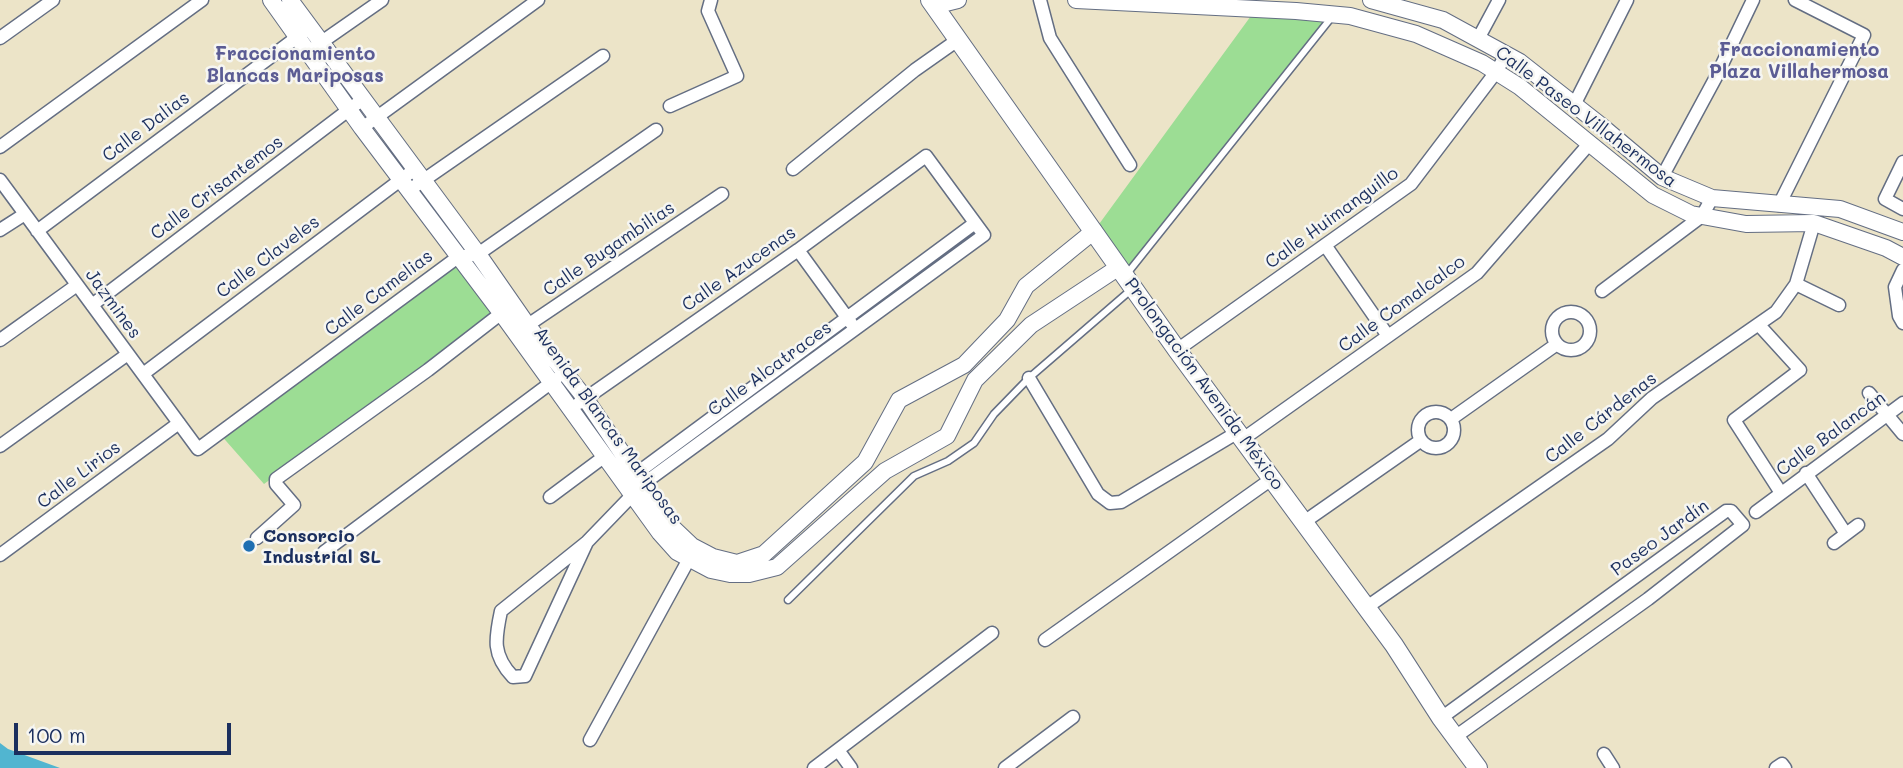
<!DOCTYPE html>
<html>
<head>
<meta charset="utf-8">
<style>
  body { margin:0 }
  #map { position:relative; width:1903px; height:768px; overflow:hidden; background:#ece4c8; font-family:Mali,sans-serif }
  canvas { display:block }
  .scale { position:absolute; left:14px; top:723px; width:217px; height:32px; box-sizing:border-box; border:4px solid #1b2f5e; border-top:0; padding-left:9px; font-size:21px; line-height:24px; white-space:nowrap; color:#1b2f5e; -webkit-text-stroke:5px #f6f6f2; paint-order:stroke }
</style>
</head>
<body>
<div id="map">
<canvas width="1903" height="768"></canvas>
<div class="scale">100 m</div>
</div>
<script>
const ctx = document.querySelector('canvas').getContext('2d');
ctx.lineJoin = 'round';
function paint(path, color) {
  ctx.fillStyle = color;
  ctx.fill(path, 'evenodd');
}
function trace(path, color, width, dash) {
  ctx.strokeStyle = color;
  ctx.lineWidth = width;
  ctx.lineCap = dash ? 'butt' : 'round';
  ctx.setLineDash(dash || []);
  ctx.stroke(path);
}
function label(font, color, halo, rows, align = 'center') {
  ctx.font = font + ' Mali,sans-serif';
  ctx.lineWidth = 5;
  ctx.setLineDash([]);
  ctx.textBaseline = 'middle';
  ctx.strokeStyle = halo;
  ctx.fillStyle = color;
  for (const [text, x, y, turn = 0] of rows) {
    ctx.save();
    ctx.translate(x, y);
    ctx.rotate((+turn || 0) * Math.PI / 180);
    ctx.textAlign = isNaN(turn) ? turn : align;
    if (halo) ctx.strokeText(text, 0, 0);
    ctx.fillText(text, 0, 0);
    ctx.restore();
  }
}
paint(new Path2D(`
  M1256,9L1335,14L1125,276L1094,231Z
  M458,257L500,312L264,484L219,433Z`), '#9cdd94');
paint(new Path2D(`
  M0,743L8,749L60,768H0Z`), '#51b5d0');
const service = new Path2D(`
  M1126,275L1331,18
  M788,600L914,476L948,461L974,443L994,414L1029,378L1132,289`);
const minor = new Path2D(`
  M1040,0L1050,38L1130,165
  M0,38L53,0
  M1478,39L1499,0
  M316,46L382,0
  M1574,105L1627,0
  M670,106L737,76L708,11L711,0
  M362,128L538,0
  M0,147L202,0
  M1903,162L1885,199L1903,209
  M793,169L915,70L959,39
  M1662,177L1716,77L1753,0
  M0,180L198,449L458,257L478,254L656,130
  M408,191L603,56
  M1779,205L1864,35L1795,0
  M0,230L25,214
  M37,231L304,32
  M1325,245L1388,336
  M798,250L851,323
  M1903,270L1895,287L1899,316L1903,323
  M1796,284L1839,305
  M1602,291L1702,216L1712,198
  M92,305L363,99
  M1552 331a19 19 0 1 1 38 0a19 19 0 1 1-38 0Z
  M1759,325L1800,370L1734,420L1781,493
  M522,329L722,194
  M0,340L77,285
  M1177,350L1411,184L1496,72L1506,55
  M143,374L415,169
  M1029,378L1098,494L1110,503L1121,502L1238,432
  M1869,393L1903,434
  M579,403L798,250L926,156L984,235L643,484L587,542L501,611C495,639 492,655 513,677L525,676L587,542
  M1418 430a18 18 0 1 1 36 0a18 18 0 1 1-36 0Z
  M1451,419L1557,344
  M1243,439L1477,273L1589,144
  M0,446L128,354
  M1806,473L1846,534
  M629,479L975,223
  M550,497L605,456
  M1756,512L1903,403
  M1304,522L1420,441
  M257,538L294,505L276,484V479L428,370L508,308
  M1834,543L1858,525
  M324,552L556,379
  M0,555L179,423
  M1367,607L1608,439L1652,398L1776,312L1796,284L1814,223
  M1045,640L1273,478
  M1441,718L1726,511H1731L1743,525L1648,599L1455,737
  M590,740L689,559
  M838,750L851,768
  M1604,754L1613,768
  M814,768L992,633
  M1005,768L1073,717
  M1776,768L1782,764L1785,768`);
const tertiary = new Path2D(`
  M271,0L362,128L502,314L660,533L677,552L711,570L730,574H749L777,567L885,471L947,436L975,380L1031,325L1119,267
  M290,0L478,254L528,326L585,398L672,527L692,546L713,557L737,563L764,554L865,462L899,400L964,365L1007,320L1026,286L1094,231
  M1076,0L1296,11L1350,16L1416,34L1482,63L1520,87L1653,195L1691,214L1746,224L1814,223L1886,248L1903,257
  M1371,0L1443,20L1520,62L1599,124L1662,177L1712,198L1840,209L1903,232
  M934,6L958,0`);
const secondary = new Path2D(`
  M930,0L1177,350L1394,645L1441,718L1478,768`);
trace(service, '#646e83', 9);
trace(minor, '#646e83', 15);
trace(tertiary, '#646e83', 18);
trace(secondary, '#646e83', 20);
trace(service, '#fff', 6);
trace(minor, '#fff', 12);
trace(tertiary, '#fff', 16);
trace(secondary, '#fff', 18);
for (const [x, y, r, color] of [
  [249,546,7,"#1f6fb2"]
]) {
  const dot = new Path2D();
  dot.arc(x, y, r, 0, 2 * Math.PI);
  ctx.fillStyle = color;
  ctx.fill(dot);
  trace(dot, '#f6f6f2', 2.5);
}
label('18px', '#1b2f5e', '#f6f6f2', [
  ["Calle Paseo Villahermosa",1586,117,37],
  ["Calle Dalias",146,127,-37],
  ["Calle Crisantemos",217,188,-37],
  ["Calle Huimanguillo",1332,218,-36],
  ["Calle Bugambilias",609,249,-34],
  ["Calle Claveles",268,257,-37],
  ["Calle Azucenas",739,269,-35],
  ["Calle Camelias",379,293,-37],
  ["Jazmines",113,304,54],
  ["Calle Comalcalco",1402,304,-36],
  ["Calle Alcatraces",770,369,-36],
  ["Prolongación Avenida México",1204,384,54],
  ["Calle Cárdenas",1601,418,-38],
  ["Avenida Blancas Mariposas",608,426,54],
  ["Calle Balancán",1831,434,-36],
  ["Calle Lirios",79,475,-37],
  ["Paseo Jardín",1660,538,-36]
]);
label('bold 18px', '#1b2f5e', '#f6f6f2', [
  ["Consorcio",263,536],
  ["Industrial SL",263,557]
], 'left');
label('bold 19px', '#5b5c94', '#f6f6f2', [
  ["Fraccionamiento",1799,50],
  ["Plaza Villahermosa",1799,72],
  ["Fraccionamiento",295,54],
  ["Blancas Mariposas",295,76]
]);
</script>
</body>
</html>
